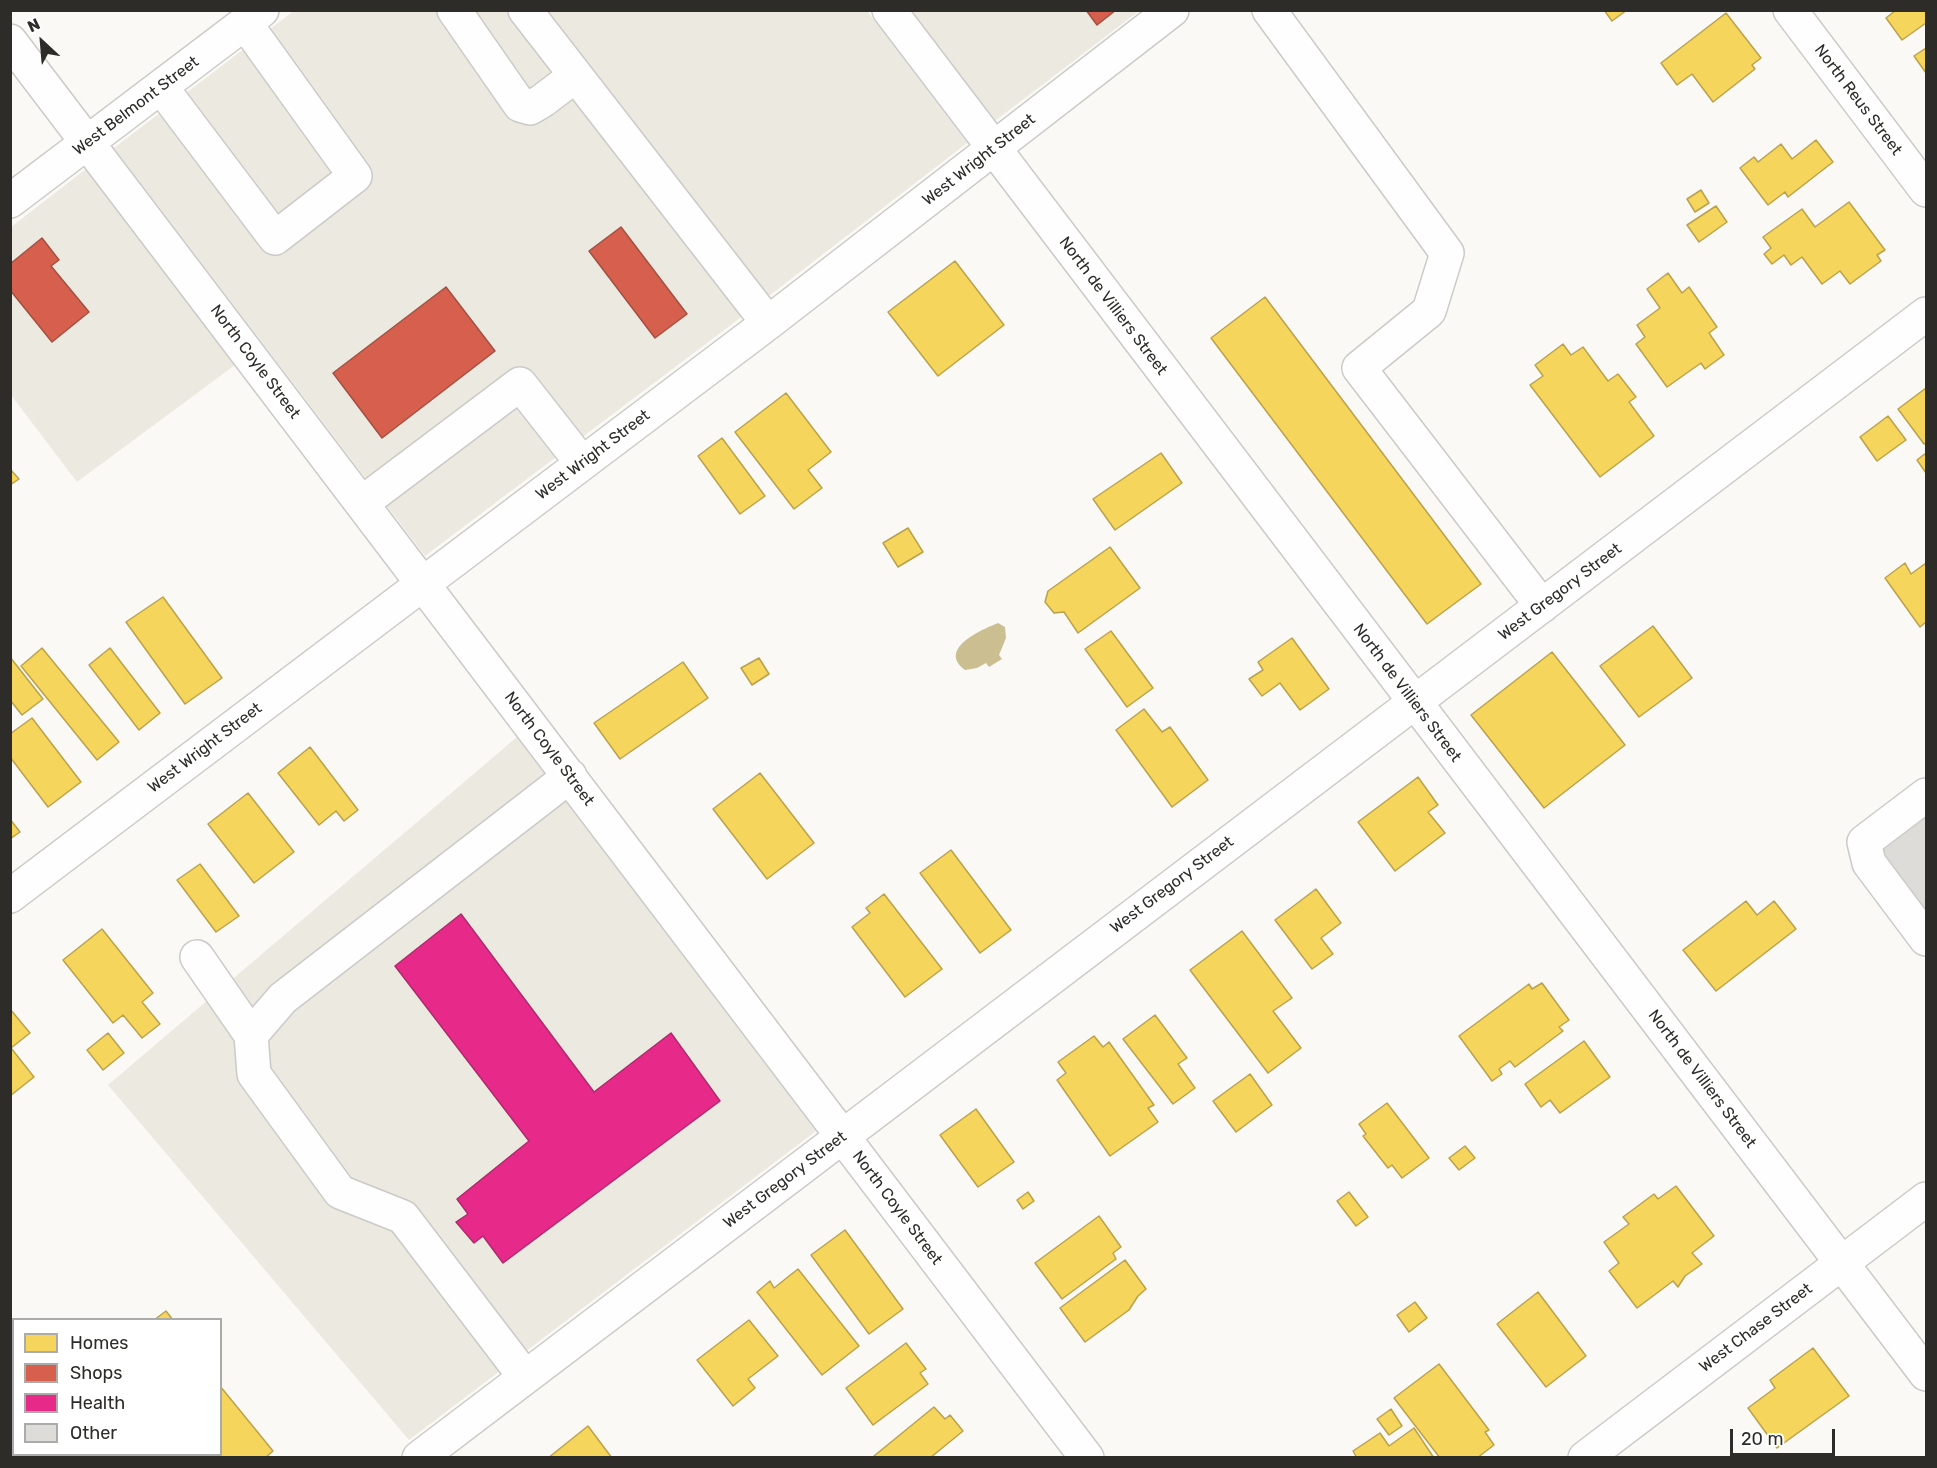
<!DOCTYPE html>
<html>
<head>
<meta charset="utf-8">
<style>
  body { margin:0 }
  #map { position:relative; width:1937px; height:1468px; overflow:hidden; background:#faf9f5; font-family:Rubik,sans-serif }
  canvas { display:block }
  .frame { position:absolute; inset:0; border:12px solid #2d2c29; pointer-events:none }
  .legend { position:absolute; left:12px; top:1318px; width:210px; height:138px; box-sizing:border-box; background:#fff; border:2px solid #ababa9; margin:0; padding:8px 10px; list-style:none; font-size:18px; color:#2d2c29 }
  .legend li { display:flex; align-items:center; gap:12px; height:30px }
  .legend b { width:30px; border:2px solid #ababa9 }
  .north { position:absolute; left:12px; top:12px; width:60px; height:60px; -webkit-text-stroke:4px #fff; paint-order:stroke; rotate:334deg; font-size:16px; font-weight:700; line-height:24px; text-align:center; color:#2d2c29 }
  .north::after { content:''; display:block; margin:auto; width:21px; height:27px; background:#2d2c29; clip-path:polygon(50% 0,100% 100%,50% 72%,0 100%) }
  .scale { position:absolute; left:1730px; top:1429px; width:105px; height:27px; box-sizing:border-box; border:3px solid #2d2c29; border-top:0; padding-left:8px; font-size:18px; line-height:21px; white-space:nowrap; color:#2d2c29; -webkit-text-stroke:4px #fff; paint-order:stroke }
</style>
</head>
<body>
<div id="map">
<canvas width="1937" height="1468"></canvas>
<div class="frame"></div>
<ul class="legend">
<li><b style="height:16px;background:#f6d55c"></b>Homes</li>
<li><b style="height:16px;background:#d6604d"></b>Shops</li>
<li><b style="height:16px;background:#e7298a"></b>Health</li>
<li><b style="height:16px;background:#dddcd9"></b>Other</li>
</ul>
<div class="north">N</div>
<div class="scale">20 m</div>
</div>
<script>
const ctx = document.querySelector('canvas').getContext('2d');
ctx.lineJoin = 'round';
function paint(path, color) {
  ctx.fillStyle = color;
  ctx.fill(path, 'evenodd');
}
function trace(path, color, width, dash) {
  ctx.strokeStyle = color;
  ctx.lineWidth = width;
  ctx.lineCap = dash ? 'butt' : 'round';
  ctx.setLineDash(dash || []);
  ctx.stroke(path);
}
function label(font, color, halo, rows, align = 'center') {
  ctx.font = font + ' Rubik,sans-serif';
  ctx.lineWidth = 6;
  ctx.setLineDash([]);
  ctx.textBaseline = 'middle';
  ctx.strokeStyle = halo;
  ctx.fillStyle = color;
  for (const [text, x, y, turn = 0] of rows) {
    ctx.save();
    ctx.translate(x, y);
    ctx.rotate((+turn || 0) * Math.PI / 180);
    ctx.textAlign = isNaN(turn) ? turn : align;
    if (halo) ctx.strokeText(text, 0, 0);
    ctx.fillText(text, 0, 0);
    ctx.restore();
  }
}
paint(new Path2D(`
  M295,10L867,11L967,143L756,306L425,556L114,148Z
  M911,11H1139L995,121Z
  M86,169L235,365L77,482L11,395V227Z
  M517,737L816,1131L409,1440L108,1085Z`), '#ece9e0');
paint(new Path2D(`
  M998,623L1005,627L1006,638L999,655L1002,659L989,667L986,663L977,668L965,670C937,649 981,630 998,623Z`), '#cbbf91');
const homes = new Path2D(`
  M1604,10H1627L1612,21Z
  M1896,10H1926V23L1902,40L1886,18Z
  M1726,13L1761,58L1752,65L1755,69L1713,102L1692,74L1677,85L1661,63Z
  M1926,48V73L1914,56Z
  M1816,140L1833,162L1788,197L1785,192L1768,205L1740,168L1754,157L1758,162L1781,144L1792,159Z
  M1701,190L1709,203L1695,212L1687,199Z
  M1849,202L1885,250L1877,255L1881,261L1850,284L1840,271L1822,284L1802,257L1791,265L1784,255L1772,264L1764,254L1771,248L1763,237L1802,209L1815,227Z
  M1716,206L1727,222L1699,242L1687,225Z
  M955,261L1004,325L938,376L888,312Z
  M1668,273L1682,293L1689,287L1717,327L1709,333L1724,355L1705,369L1701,363L1667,387L1636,344L1645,337L1637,325L1660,308L1647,289Z
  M1265,297L1481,584L1427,624L1211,338Z
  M1563,344L1571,355L1583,347L1608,381L1618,374L1636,397L1629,402L1654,436L1600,477L1530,385L1543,376L1535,365Z
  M1926,388V443L1924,444L1898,409Z
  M786,393L831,452L808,470L822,488L794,509L735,432Z
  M1888,416L1906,440L1877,461L1860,437Z
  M722,438L765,496L740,514L698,456Z
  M1161,453L1182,483L1115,530L1093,499Z
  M1926,453V473L1917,460Z
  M10,469L19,479L10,485Z
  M908,528L923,552L898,567L883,543Z
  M1110,547L1140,588L1078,633L1064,612L1054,613L1045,602L1048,591Z
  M1905,563L1911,574L1926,563V622L1920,627L1885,578Z
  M163,597L222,678L185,704L126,622Z
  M1653,626L1692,678L1639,717L1600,666Z
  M1111,631L1153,688L1127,707L1085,649Z
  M1292,638L1329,689L1300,710L1280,683L1262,696L1249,679L1263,670L1258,662Z
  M42,648L119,742L97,760L21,666Z
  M110,648L160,713L139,730L89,665Z
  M1552,652L1625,745L1544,808L1471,715Z
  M10,657L43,699L22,715L10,700Z
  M759,658L769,674L752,685L741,668Z
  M683,662L708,698L620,759L594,723Z
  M1144,709L1162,732L1170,727L1208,780L1172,807L1116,730Z
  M32,718L81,782L48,807L10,757V734Z
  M310,747L358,810L344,821L336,811L319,825L278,773Z
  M760,773L814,843L767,879L713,809Z
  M1418,777L1438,805L1428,812L1445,833L1395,871L1358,822Z
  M248,793L294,852L254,883L208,824Z
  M10,819L20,832L10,839Z
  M951,850L1011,930L980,953L920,873Z
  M200,864L239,916L216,932L177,880Z
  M1316,889L1341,923L1321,938L1333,954L1312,969L1275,920Z
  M884,894L942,969L905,997L852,927L870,913L866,908Z
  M1746,901L1757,915L1774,901L1796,929L1716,991L1683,950Z
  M102,929L153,993L142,1002L160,1024L142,1038L123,1015L113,1023L63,960Z
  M1242,931L1292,998L1273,1011L1301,1048L1268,1073L1190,970Z
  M1542,983L1569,1020L1559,1027L1563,1031L1515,1067L1510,1061L1499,1069L1502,1074L1492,1081L1459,1036L1529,984L1532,989Z
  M10,1009L30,1033L11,1048L34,1077L10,1096Z
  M1155,1015L1187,1058L1178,1064L1195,1088L1173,1104L1123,1039Z
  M108,1033L124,1053L103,1070L87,1050Z
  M1094,1036L1103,1047L1109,1042L1154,1105L1148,1108L1158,1122L1110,1156L1057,1080L1066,1073L1058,1062Z
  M1584,1041L1610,1077L1560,1113L1550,1100L1541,1107L1525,1084Z
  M1250,1074L1272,1105L1236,1132L1213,1101Z
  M1387,1103L1429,1158L1402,1178L1392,1165L1388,1168L1363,1136L1366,1134L1359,1124Z
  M976,1109L1014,1162L978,1187L940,1135Z
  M1465,1146L1475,1158L1459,1170L1449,1158Z
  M1676,1186L1714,1236L1692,1253L1702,1264L1685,1276L1678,1287L1673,1281L1637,1308L1609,1271L1619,1263L1604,1242L1629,1224L1623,1217L1654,1194L1658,1199Z
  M1028,1192L1034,1201L1023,1209L1017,1200Z
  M1349,1192L1368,1217L1356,1226L1337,1201Z
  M1099,1216L1121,1247L1113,1253L1116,1259L1062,1299L1035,1263Z
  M845,1230L903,1309L869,1334L811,1255Z
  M1125,1260L1146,1289L1138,1296L1129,1310L1085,1342L1060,1308Z
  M798,1269L859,1346L822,1375L757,1292L770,1281L774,1288Z
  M1538,1292L1586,1356L1546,1387L1497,1324Z
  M1415,1302L1427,1318L1409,1332L1397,1315Z
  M166,1311L173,1320H154Z
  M749,1320L778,1356L748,1379L755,1388L733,1406L697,1360Z
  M906,1343L926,1369L920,1373L928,1384L873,1425L846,1388Z
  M1813,1348L1849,1396L1777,1448L1748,1408L1775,1388L1770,1380Z
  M1439,1364L1489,1430L1485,1432L1494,1445L1477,1458H1440L1394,1398Z
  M14,1366V1404L10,1406V1368Z
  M220,1386L273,1451L265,1458H212L209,1454H220Z
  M934,1407L945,1419L950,1415L963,1431L930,1458H876L874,1456Z
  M1391,1409L1402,1426L1389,1435L1377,1419Z
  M588,1426L612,1458H548Z
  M1414,1428L1434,1458H1357L1353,1451L1380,1433L1389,1446Z`);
paint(homes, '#f6d55c');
trace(homes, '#baa24d', 1.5);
const shops = new Path2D(`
  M1086,10H1116L1097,25Z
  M621,227L687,314L655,338L589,251Z
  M42,238L59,260L51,266L89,312L52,342L10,290V264Z
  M446,287L495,351L382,438L333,373Z`);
paint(shops, '#d6604d');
trace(shops, '#a35042', 1.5);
const health = new Path2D(`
  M461,914L594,1092L671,1033L720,1101L503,1263L483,1236L474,1243L456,1222L468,1214L457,1199L529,1141L395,966Z`);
paint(health, '#e7298a');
trace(health, '#af2a6d', 1.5);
const building = new Path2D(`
  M1926,815V914L1878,851Z`);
paint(building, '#dddcd9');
trace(building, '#bab9b6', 1.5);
const minor = new Path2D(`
  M454,10L520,105L530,108L542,101L575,76
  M525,10L768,323
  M889,10L1926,1374
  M1269,10L1447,253L1429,311L1359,368L1542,606
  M1790,10L1926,190
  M10,41L1087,1458
  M161,87L275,238L355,176L245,23
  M10,201L262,10
  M362,503L520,384L582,463
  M1926,795L1864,842L1869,863L1926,939
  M10,896L768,323L1172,10
  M197,957L251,1035
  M525,1377L403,1217L340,1192L254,1074L251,1035L283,998L570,776
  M419,1458L1926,314
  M1585,1458L1926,1199`);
trace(minor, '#cbcac7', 36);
trace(minor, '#fefefe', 33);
label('16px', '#2d2c29', '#fff', [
  ["North Reus Street",1858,100,53],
  ["West Belmont Street",136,106,-37],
  ["West Wright Street",979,160,-38],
  ["North de Villiers Street",1113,306,53],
  ["North Coyle Street",255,362,53],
  ["West Wright Street",593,455,-37],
  ["West Gregory Street",1560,592,-37],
  ["North de Villiers Street",1407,693,53],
  ["West Wright Street",205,748,-37],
  ["North Coyle Street",549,749,53],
  ["West Gregory Street",1172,885,-37],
  ["North de Villiers Street",1702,1079,53],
  ["West Gregory Street",785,1180,-37],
  ["North Coyle Street",897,1208,53],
  ["West Chase Street",1756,1328,-37]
]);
</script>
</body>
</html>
